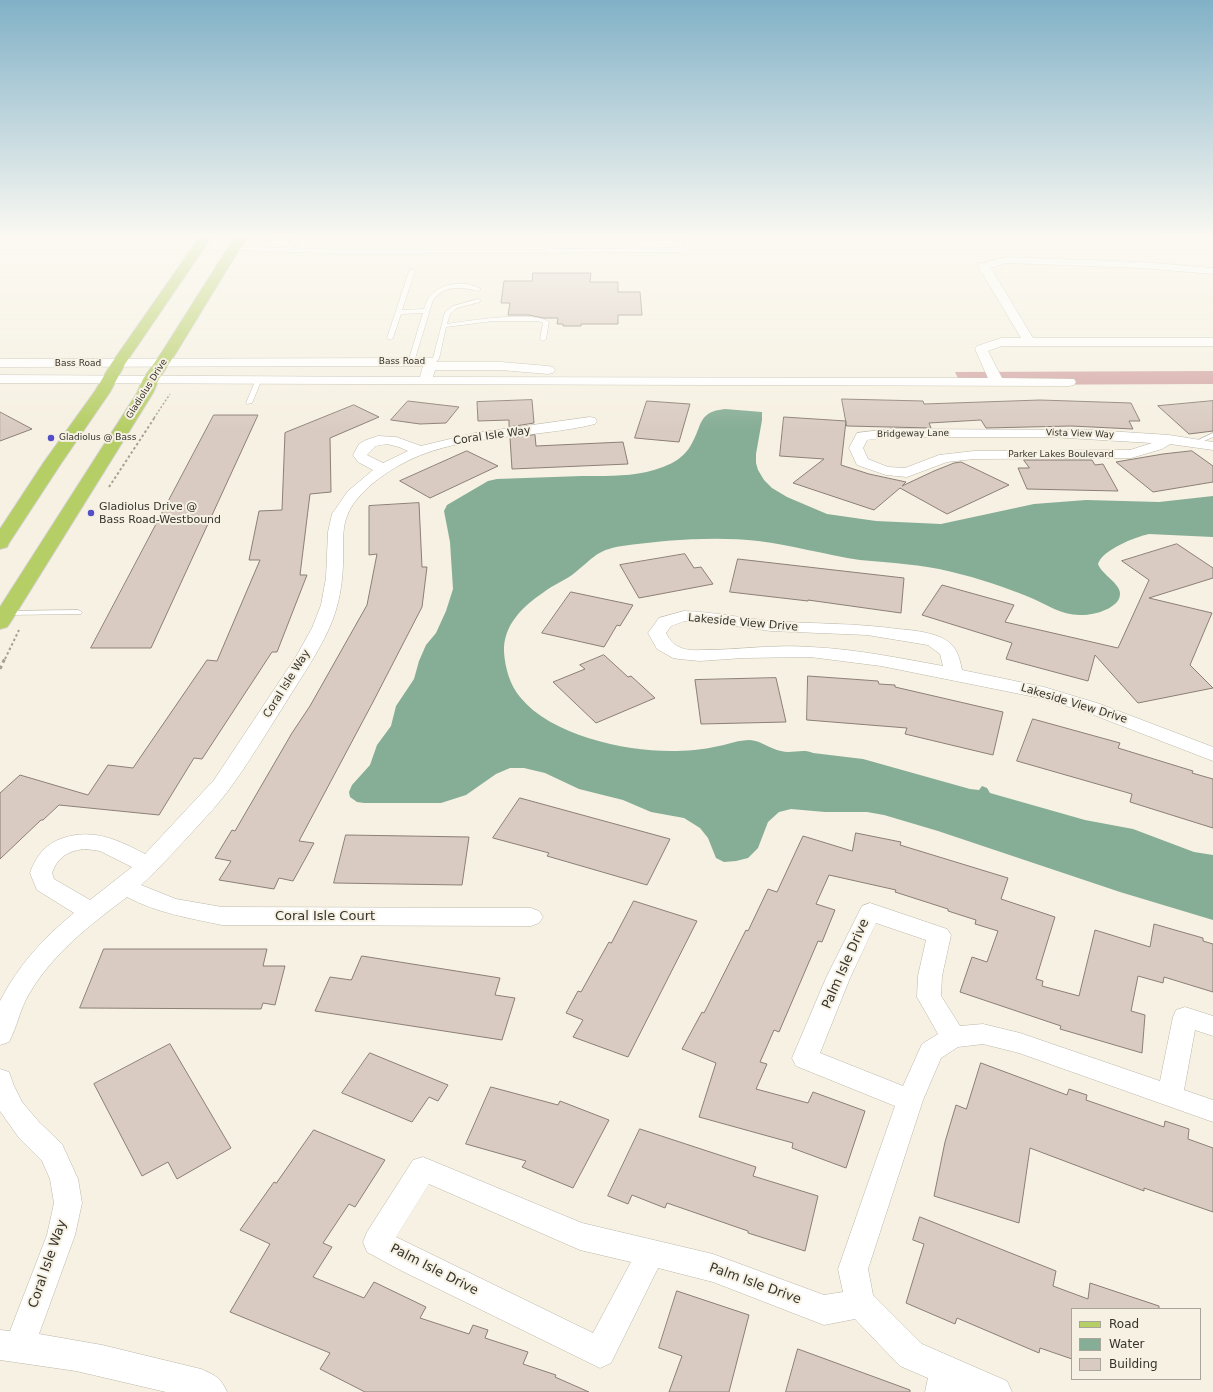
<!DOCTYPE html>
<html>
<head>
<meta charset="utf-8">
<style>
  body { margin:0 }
  #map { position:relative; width:1213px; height:1392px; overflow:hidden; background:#f6f1e2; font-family:"DejaVu Sans",sans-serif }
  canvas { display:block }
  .legend { position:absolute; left:1071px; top:1308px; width:130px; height:72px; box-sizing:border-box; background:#f6f1e2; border:1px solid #a9a59a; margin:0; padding:5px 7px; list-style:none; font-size:12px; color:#36342e }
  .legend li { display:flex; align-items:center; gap:8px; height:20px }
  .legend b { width:20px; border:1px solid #a9a59a }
</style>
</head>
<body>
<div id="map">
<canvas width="1213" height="1392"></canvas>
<ul class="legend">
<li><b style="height:5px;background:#b6ce66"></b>Road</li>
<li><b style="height:11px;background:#86ad96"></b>Water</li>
<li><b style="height:11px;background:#d9cbc1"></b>Building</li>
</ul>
</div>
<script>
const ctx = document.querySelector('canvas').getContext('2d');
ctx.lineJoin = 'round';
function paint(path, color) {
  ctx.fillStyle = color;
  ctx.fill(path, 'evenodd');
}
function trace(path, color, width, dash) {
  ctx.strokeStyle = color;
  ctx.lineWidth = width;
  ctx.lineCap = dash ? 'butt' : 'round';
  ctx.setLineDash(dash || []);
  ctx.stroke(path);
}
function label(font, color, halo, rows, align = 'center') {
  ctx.font = font + ' "DejaVu Sans",sans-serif';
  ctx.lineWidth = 4;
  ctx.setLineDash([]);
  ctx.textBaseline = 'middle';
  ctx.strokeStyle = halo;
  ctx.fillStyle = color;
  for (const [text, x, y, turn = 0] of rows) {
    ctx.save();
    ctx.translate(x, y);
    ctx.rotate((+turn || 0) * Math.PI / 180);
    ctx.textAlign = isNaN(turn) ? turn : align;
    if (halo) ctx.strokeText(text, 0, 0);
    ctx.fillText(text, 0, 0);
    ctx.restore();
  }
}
paint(new Path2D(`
  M1213,371V384L961,385L955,372Z`), '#d4a7a5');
paint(new Path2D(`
  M725,409L762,412V420L756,454V463L758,470L764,480L772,488L787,497L827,514L876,521L941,524L1034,504L1086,500L1159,502L1213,496V537L1149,534C1135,537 1102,550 1098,564C1102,575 1120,583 1120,594C1120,609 1091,616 1080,615C1061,615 1046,604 1029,597C1004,587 978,578 952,572C921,564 891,563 860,560C826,555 792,545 758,541C716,536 664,540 622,546C595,550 592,560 572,575C563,581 553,585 544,592C523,606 503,625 504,652C505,668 510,685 520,697C550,735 624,751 670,751C687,751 702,750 719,746C729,744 739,740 750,740C762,741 770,749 781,751C792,754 803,748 813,753L863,759L970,789L979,790L982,786L987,788L990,793L1085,820L1133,829L1194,852L1213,855V920L1120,892L938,831L884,815L867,812H825L791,809L779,812L768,822L758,848L748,858L736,861L724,862L716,858L708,838L700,828L684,818L651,812L623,800L579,789L545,773L524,768H510L496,774L466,795L441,803H364L357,802L350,797L349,792L352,785L370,765L377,745L391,726L396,706L414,679L419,661L426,645L436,633L446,611L453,589L450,542L444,511L447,505L488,481L497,479C525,478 554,477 582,476C610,476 637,477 663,467C674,463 685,456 691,445C703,425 697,412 725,409Z`), '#86ad96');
const building = new Path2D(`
  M533,273H591L590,282H618V292H640L642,315H618V324H581V326H563V324H557L558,318H543L529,315H508L510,303H501L504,281H532Z
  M842,399L923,401L924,404L1040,400L1131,403L1140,421H1129L1133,429L1071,426L986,428L981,420L929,423L931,428L847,426Z
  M532,400L534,423L509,427V420L478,421L477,402Z
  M408,401L459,407L446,423L420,424L391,420Z
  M647,401L690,404L679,442L635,438Z
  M1213,401V431L1189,434L1158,406Z
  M354,405L379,417L330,438L331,492L310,494L300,575H307L277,652H272L202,759L194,758L159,815L59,805L43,820H41L0,859V793L20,775L88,795L108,765L133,768L207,660L217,661L260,560H249L259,511L282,510L285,433Z
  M0,412L32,429L0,441Z
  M214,415H258L151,648H91Z
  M784,417L846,421L841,465L869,474L906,482L902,486L934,471L954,463L961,462L1009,485L947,514L900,488L874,510L793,483L824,459L780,456Z
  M535,435L536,446L623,442L628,464L512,469L510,438Z
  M467,451L498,466L430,498L400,481Z
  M1192,451L1213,466V482L1153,492L1116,462L1163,454Z
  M1024,460H1092L1095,465L1103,464L1118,491L1027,489L1018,468H1029Z
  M419,503L422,567H427L422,607L373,702L299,841L314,843L293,881L279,878L274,889L219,880L231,861L215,858L232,830L235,831L292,733L310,706L367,605L377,554L369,555V506Z
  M1177,544L1213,568V578L1149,598L1212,613L1190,665L1213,688L1138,703L1095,655L1088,681L1006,659L1012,643L922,615L942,585L1014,605L1005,622L1118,648L1149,580L1122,561Z
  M685,554L694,568L701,567L713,584L639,598L620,565Z
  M738,559L904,578L901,613L808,600V601L730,592Z
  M571,592L633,605L620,626L617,625L604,647L542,633Z
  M604,655L628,677L631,676L655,698L596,723L553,682L585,669L580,665Z
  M808,676L878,681L879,684L895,685V687L1003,712L993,755L905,734L907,728L807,720Z
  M776,678L786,722L701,724L695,680Z
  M1033,719L1120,743L1118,748L1193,771L1192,773L1213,779V828L1130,802L1132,794L1017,761Z
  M520,798L670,839L647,885L547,856L549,853L493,838Z
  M856,833L901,842L900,845L1008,878L1001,899L1055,917L1036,979L1043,981L1042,986L1079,996L1095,930L1150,947L1154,924L1203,938V941L1213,944V992L1164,977L1163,983L1138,976L1131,1011L1145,1015L1142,1053L1060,1029L1061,1026L960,992L972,957L987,962L998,931L975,924L976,920L948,911V909L895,892L896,890L829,875L816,904L835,910L822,942L818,941L779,1032L774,1030L760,1062L767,1064L756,1089L808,1103L813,1092L865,1111L846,1168L792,1148L793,1143L699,1117L716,1063L682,1049L702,1012L704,1013L746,930L748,931L768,889L777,892L803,836L852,851Z
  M346,835L469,837L462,885L334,883Z
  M634,901L697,921L628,1057L573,1037L583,1020L566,1013L578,991L581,992L609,942L611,943Z
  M104,949H267L263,966H285L275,1005L263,1003L261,1009L80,1008Z
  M362,956L500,978L495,995L515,998L502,1040L315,1011L330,977L351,980Z
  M170,1044L231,1148L177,1179L168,1162L142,1176L94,1084Z
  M370,1053L448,1085L438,1101L429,1097L412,1122L342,1093Z
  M981,1063L1067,1095L1069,1089L1087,1095L1086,1100L1164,1127L1165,1121L1189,1129L1188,1139L1213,1148V1212L1144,1188V1191L1030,1148L1019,1223L934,1196L945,1142L956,1105L966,1109Z
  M491,1087L558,1105L560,1101L609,1120L573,1188L522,1167L526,1161L466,1144Z
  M640,1129L756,1167L753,1176L818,1196L805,1251L748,1233V1231L667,1203L665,1208L632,1195L628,1204L608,1196Z
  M314,1130L385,1160L355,1207L349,1204L323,1243L332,1247L313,1277L364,1298L374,1282L426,1307L420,1318L469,1334L473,1325L488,1330L485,1338L528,1352L523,1364L556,1375L555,1377L589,1392H365L320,1369L330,1353L230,1312L270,1244L240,1230L274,1182L276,1183Z
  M920,1217L1056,1271L1053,1286L1088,1299L1090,1283L1159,1306V1309H1072V1359L1040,1348L1039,1353L957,1318L955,1324L906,1303L924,1244L913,1240Z
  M677,1291L749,1315L729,1392H669L682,1356L659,1348Z
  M798,1349L910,1390V1392H786Z`);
paint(building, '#d9cbc1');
trace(building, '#8c7f76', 1);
const service = new Path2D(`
  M279,235H288L298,239L296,245L291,248L348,250H547L548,238L551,236H681L684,238L685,250L682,252L348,254L234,250L231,248C237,245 244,248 250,247C259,245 269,238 279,235ZM285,238L293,241L284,248L258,247L276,239ZM553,240H679V248L552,249Z
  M412,269L415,271L402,310L424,309C426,303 428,297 433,293C444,282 468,281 481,289L478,291C461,287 444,285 433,300L414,362L411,364L408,362L423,313L401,314L393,338L390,340L387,338L409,271Z
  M478,299L480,300V302L457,308L450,314L447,324C468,321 533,310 549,322L546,339L543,341L540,339L543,323L538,321H493L446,327L439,359L433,363H429V361L433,358L445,312L453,306Z
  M259,377L262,379L252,403L247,404L246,403L256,379Z
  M1213,433V437L1197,444H1193L1192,443Z
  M78,610L82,612L81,614L6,615L2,613L6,611Z`);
const minor = new Path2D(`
  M1157,235H1213V241L1162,238Z
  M1006,257L1141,262L1213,268V274L1141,268L1006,263L991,268L1033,338H1213V346H1002L988,351L1002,378L1074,379L1076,382L1074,385L1069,386L0,383V375L420,377L423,366L0,367V359L431,358L436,359L437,362H501L548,366L553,367L555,370L553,373L548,374L501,370H435L433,377L988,378L975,349L977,346L1001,338H1021L978,266L980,264Z
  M590,417L595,418L597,421L595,424C530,440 457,432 398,466C379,477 355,495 347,516C341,531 344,549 343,565C342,591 337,614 325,637C313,661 297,684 283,707C265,735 248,764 228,791C218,804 207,816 196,828C178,847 161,867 141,885L176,899L222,907L531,908L539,911L543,917L539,923L531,926L222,925C189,918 157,913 127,897C90,925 53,953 29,994C20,1009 17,1027 9,1042L0,1045V1001C18,966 43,938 74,913L37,890L30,873C36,856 45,844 63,838C94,828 118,840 145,854L214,780L297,655L312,628L321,605L326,578L328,532L332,514L348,491L373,470L358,462L353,455L359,444L366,440L378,436L396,437L421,446L475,433ZM387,444L399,447L408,451L383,463L367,455L376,446ZM86,849L100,851L132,867L90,900L54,879L52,873C58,856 70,850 86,849Z
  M889,429L1092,430L1169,435L1213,442V450L1170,444L1162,449L1131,458L974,459L947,462L907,477L886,475L857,465L849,448L857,433ZM889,437H1051L1152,443L1130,450L974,451L939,455L905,468L888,467L868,459L863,448L867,440Z
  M684,611C713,612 742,618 771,621C814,624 856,623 898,629C912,630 928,632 940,637C956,644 959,655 962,670L1044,687L1100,704L1213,747V761L1086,712L1040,698L881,666L810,657L743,658L700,661L679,659L673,658L657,649L648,633L659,618ZM685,621L705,622L771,631L867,635L928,645L940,654L943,666C899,658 855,649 811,647C774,644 738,650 701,650C685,651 673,648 666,633L671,626Z
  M870,903L947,929L951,935L942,976L941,996L960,1026L983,1024L1020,1033L1160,1081L1173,1017L1176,1010L1185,1007L1213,1016V1036L1195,1030L1184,1090L1213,1100V1122L1019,1053L983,1044L958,1047L941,1058L923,1100L868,1269L873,1295L922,1344L1007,1381L1012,1392H925L928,1378L900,1366L855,1319L824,1325L713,1282L658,1268L611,1363L600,1368L400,1270L367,1252L363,1242L367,1232L413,1160L423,1157L582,1223L713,1254L824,1295L843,1292L838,1269L895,1106L796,1066L792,1058L826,978L862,906ZM876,923L926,940L918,976L917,997L938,1034L922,1044L903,1086L820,1053L850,978ZM429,1184L580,1250L631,1262L593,1333L396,1237Z
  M0,1069L9,1072L14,1086L22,1102L39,1122L62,1144L78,1179L82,1203L75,1235L39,1334L102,1345L201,1369C215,1375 221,1378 227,1392H166L76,1371L0,1360V1330L10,1331L47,1235L54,1203L50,1179L42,1161L19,1138L0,1111Z`);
const primary = new Path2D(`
  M201,235H213L125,364L110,392L62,462L9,543L7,547L0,549V529L44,462L95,391L111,364Z
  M236,235H248L176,353L159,379L153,393L10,623L7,627L0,629V607L137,393L143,379L162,352Z`);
trace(service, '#bcb7a9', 1);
trace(minor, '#bcb7a9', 1);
trace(primary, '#d3d2d1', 2);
trace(new Path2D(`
  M154,418L170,394`), '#a4a095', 1.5, [2, 2]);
trace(new Path2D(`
  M109,487L155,417
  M5,659L19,630`), '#a4a095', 2, [2.5, 2.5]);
trace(new Path2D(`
  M0,669L5,658`), '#a4a095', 3, [3.5, 3.5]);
paint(service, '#fff');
paint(minor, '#fff');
paint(primary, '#b6ce66');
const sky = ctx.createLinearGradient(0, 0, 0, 430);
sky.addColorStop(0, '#81b1c7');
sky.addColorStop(0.55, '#fbf9f2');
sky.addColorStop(1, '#fbf9f200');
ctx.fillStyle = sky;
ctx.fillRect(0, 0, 1213, 430);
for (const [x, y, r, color] of [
  [51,438,4,"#544fc6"],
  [91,513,4,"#544fc6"]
]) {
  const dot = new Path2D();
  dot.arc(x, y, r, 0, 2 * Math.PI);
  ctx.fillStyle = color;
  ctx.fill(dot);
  trace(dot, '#f6f1e2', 1.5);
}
label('9px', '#36342e', '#f6f1e2', [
  ["Bass Road",402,362],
  ["Bass Road",78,364],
  ["Gladiolus Drive",147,389,-58],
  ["Bridgeway Lane",913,434,-1],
  ["Vista View Way",1080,434,2],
  ["Parker Lakes Boulevard",1061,455]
]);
label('9px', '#36342e', '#f6f1e2', [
  ["Gladiolus @ Bass",59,438]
], 'left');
label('11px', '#36342e', '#f6f1e2', [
  ["Coral Isle Way",492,436,-8],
  ["Lakeside View Drive",743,623,5],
  ["Coral Isle Way",287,684,-58],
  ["Lakeside View Drive",1074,704,17]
]);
label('11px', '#36342e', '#f6f1e2', [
  ["Gladiolus Drive @",99,507],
  ["Bass Road-Westbound",99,520]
], 'left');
label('13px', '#36342e', '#f6f1e2', [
  ["Coral Isle Court",325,917],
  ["Palm Isle Drive",846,964,-66],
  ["Coral Isle Way",48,1264,-71],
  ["Palm Isle Drive",434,1270,27],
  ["Palm Isle Drive",755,1284,20]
]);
</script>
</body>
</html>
